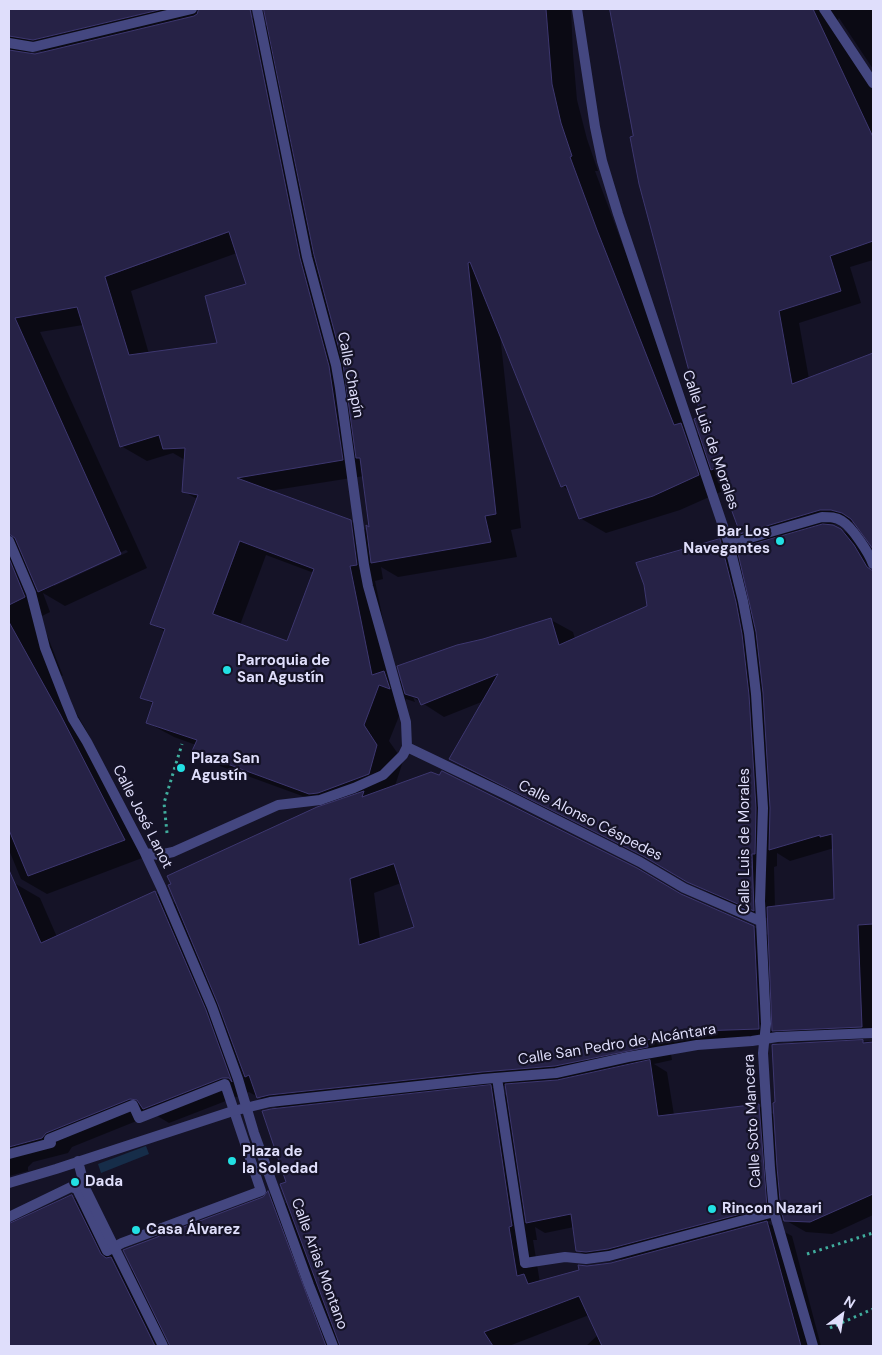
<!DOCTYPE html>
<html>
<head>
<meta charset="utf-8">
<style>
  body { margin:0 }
  #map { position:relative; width:882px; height:1355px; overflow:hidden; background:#151327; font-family:"DM Sans",sans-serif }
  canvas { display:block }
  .frame { position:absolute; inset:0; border:10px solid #dfdefb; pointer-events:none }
  .north { position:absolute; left:817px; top:1290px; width:50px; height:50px; -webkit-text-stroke:4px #151327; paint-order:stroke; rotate:31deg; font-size:14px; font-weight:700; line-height:20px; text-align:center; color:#dfdefb }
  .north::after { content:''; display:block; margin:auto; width:18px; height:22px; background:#dfdefb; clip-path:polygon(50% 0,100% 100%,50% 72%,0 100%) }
</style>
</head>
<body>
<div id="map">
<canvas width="882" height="1355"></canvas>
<div class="frame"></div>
<div class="north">N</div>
</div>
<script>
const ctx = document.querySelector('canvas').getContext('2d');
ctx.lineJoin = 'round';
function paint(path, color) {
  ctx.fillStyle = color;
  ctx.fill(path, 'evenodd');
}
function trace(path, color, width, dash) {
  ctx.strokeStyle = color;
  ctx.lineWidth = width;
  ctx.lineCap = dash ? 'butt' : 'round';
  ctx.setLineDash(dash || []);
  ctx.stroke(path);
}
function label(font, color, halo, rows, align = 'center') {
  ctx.font = font + ' "DM Sans",sans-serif';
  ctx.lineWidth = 4.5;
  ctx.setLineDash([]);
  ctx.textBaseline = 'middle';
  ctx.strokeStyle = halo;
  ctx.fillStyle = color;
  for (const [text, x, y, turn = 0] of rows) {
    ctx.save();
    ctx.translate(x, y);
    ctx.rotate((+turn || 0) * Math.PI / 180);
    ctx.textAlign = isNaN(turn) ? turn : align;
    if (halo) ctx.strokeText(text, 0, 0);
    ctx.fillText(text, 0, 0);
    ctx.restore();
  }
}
paint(new Path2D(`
  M146,1146L149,1154L101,1173L98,1164Z`), '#162d49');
paint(new Path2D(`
  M9,9H206L208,19L251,17L269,27L277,11V9H571L573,54L577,100L587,139L598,171H595L623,246L697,434L701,436L703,417L634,136L612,9H873V69L839,18L837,21L873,78V260L850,267L861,303L799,323L809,379L873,354V547L855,522H842L829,525L838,528L859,540L873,556V1038L794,1042L783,1035V1042L724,1045L671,1054L672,1060L654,1064L667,1072L674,1115L759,1106L775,1115L777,1104L774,1046L873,1041V1215L832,1234L806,1232L785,1220L784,1217L766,1222L792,1236L821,1346H586L598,1335L589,1315L509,1346H9V1224H12L71,1196L96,1210L123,1265L136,1272L264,1198L268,1193L289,1205L279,1109L249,1092L169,1123L154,1114L72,1147L68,1153L33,1162L28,1167V1171L9,1176V885L14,883L40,898L57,937L155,892L178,905L327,805L220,766L194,751L196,745L174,737L148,723L153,704L142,698L166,632L151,623L197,499L183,491L185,460L173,453L147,461L121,446L83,325L40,332L147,568L65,606L43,593L50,612L40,617L63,676L53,672L86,730L150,855L47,894L21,879L9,850ZM36,50L46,52L34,55L30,54L32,51ZM237,253L248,285L218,344L149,354L131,291ZM500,334L562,486L569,490L580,518L606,533L680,510L725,490L741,534L736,536L753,545L737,550L720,540L648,607L575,639L573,632L551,620L483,640L404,683L395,678L375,581L383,579L381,567L398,577L517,557L511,530L521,528ZM364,476L370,528L368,531L350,521L269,491ZM126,550L128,552L54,586V583ZM266,555L314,573L288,643L240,625ZM413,697L444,717L484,701L450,759L472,772L664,867L711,894L769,919L770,936L754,927L683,896L395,786L403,761L389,741L406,699L415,702ZM834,848L836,901L775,908L774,867L777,866V853L790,861ZM401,883L415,928L380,939L374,893ZM506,1086L508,1096L492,1087ZM535,1227L545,1233L574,1227L577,1250L595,1261L605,1262L621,1259V1261L587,1267L580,1271L540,1283L533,1240H537Z`), '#0007');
const building = new Path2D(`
  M9,9H163L33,40L9,36Z
  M199,9H250L300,258L329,366L343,460L237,478L351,520L357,565L350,566L372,675L384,671L390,689L379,685L364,725L377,745L369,774L318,793L309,794L192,751L197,740L146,723L153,702L140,698L165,629L150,624L198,495L182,492L185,448L163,449L159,435L120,447L77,307L15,318L121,554L38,592L15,538L9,534V50L35,54L194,16L197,14ZM229,232L246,284L205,296L217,343L129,355L105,277ZM240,541L314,569L287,641L213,614Z
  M264,9H546L552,84L561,123L572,156L570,157L597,230L674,425L681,423L699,475L653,496L579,519L566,485L561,487L470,262L468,263L496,514L485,516L491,542L371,563L366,525L369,527L360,458H356L343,364L314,255Z
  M610,9H813L873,137V241L830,256L841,291L779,311L792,384L873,353V549L851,519L842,513L831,510H820L733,536L740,533L716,468L711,470L694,419L701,416L639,184L630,137L633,136Z
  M823,524L833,525L841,529L854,545L867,567L873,571V924L858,925L862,1027L772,1031L767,907L834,899L832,834L820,837V835L769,850L770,808L763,693L756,632L737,549Z
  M720,539L736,602L742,634L749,695L756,808L755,854H752L754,911L687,882L643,856L449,759L498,674L421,705L418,698L405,694L397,666L457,645L483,639L551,618L559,645L647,606L644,585L636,563Z
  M9,558L25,597L9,605Z
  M9,622L60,714L125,840L28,876L9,830Z
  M442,771L637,868L681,894L754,926L759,1029L698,1031L647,1040L648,1047L555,1066L482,1072L269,1095L257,1098L249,1075L245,1077L218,1004L168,885L171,884L167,876L317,807L364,791L362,797L431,772L439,775ZM394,864L414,927L359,945L350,879Z
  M9,870L41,943L155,891L206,1010L232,1082L229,1078H222L143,1109L137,1100L130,1099L46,1133L42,1138L9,1147Z
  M863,1040V1043L873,1042V1194L810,1222L784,1221L781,1211L777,1167L773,1103L775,1102L772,1045Z
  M650,1060L658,1116L759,1104L767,1207L608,1249L586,1252L576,1251L571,1214L526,1223L505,1084L557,1080Z
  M491,1085L512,1226L509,1227L517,1276L524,1274L528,1284L579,1270L578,1265L587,1266L611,1263L767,1221L801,1346H602L579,1296L484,1332L493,1346H340L280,1184L286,1182L262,1111L271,1109Z
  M268,1191L326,1346H170L123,1250L263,1197Z
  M72,1195L101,1254L106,1258L111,1257L155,1346H9V1224Z`);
paint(building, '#262246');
trace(building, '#3d376f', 1);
trace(new Path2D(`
  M167,833L164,803L182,744
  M807,1254L873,1233
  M830,1328L873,1309`), '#40ad9d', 3, [2.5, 4]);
trace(new Path2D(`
  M9,1154L51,1143L49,1139L133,1105L139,1118L225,1084L261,1191L122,1243L107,1251L77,1189L71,1187L9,1217
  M525,1263L565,1257L586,1259L609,1256L774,1212`), '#444780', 10);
trace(new Path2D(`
  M577,9L595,127L602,161L618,214L729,544L743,601L749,633L756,694L763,808L760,901L766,1024L763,1053L770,1168L774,1212L813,1346
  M824,9L873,83
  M9,43L33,47L192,9
  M9,541L31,593L45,648L66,702L73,719L87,742L145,853L161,887L212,1007L238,1079L254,1133L309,1285L333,1346
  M729,544L822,517C830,517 836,517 842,521C852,527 869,553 873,564
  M407,747L505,794L640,862L684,888L760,921
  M145,853L159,855L173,852L278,805L320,800L354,788L383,775L403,755L407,747L406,722L368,586L364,565L340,388L336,365L307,257L257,9
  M497,1078L525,1263
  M78,1161L85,1188L163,1346
  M9,1183L56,1169L233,1111L270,1102L483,1079L556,1073L628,1057L697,1045L752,1041L777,1037L873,1033`), '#444780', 10);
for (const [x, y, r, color] of [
  [780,541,5,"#22e0e3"],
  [227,670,5,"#22e0e3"],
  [181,768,5,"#22e0e3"],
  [232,1161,5,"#22e0e3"],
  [75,1182,5,"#22e0e3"],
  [712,1209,5,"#22e0e3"],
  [136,1230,5,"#22e0e3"]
]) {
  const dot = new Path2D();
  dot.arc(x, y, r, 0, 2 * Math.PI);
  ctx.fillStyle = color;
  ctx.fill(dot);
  trace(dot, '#151327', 2);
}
label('15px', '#dfdefb', '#151327', [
  ["Calle Chapín",350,375,79],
  ["Calle Luis de Morales",710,440,71],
  ["Calle José Lanot",142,817,63],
  ["Calle Alonso Céspedes",590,821,27],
  ["Calle Luis de Morales",745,841,-90],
  ["Calle San Pedro de Alcántara",617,1045,-9],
  ["Calle Soto Mancera",753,1121,-93],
  ["Calle Arias Montano",319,1264,70]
]);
label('bold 15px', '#dfdefb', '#151327', [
  ["Bar Los",770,532,"right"],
  ["Navegantes",770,549,"right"],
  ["Parroquia de",237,661],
  ["San Agustín",237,678],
  ["Plaza San",191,759],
  ["Agustín",191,776],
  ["Plaza de",242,1152],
  ["la Soledad",242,1169],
  ["Dada",85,1182],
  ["Rincon Nazari",722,1209],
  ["Casa Álvarez",146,1230]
], 'left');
</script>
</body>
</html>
